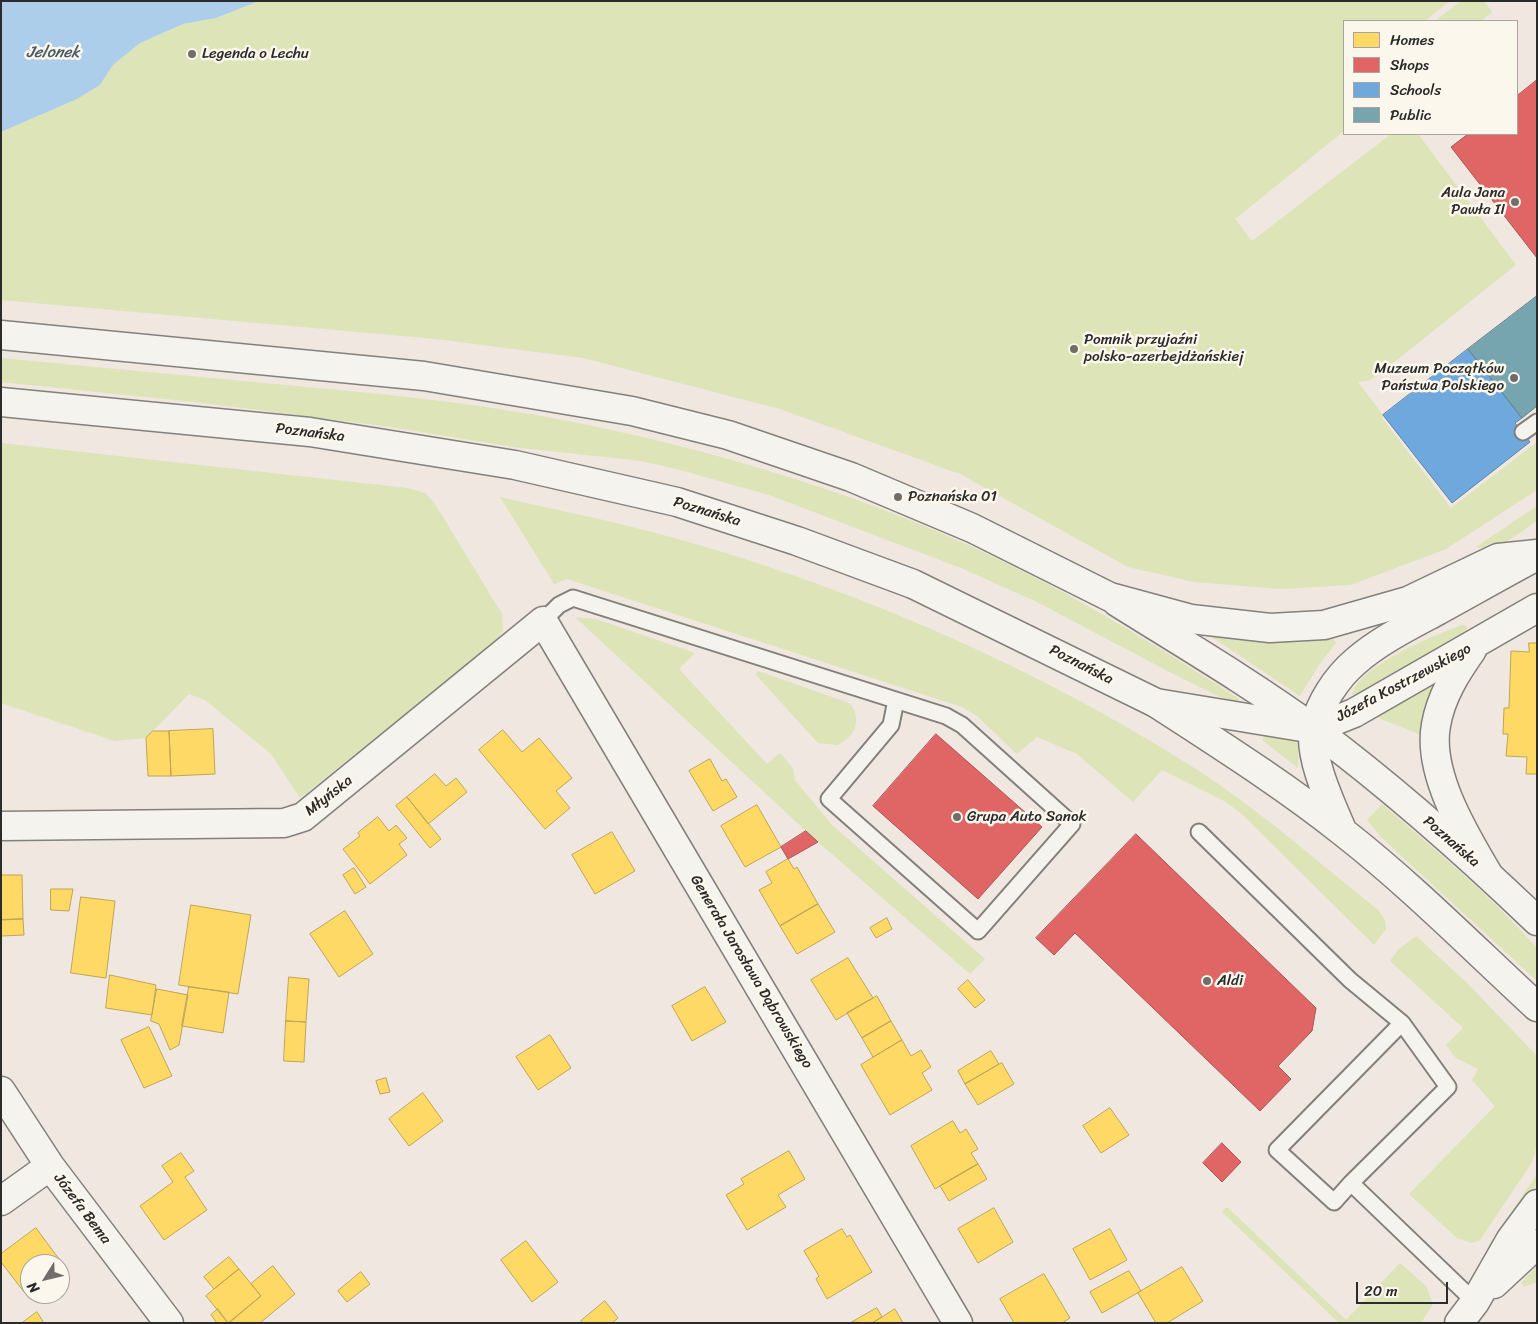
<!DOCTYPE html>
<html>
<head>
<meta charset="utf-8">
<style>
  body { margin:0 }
  #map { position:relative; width:1538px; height:1324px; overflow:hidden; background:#efe7e0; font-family:Sriracha,sans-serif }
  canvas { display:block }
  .frame { position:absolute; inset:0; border:2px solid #2b2b2b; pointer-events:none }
  .legend { position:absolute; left:1343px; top:20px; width:175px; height:115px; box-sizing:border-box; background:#fbf7ec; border:1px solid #a8a59f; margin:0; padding:6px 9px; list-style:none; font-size:15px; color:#2b2b2b }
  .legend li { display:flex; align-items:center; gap:10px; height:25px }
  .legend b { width:25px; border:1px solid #a8a59f }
  .north { position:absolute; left:20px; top:1254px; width:50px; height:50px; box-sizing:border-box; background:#fbf7ec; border:1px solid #a8a59f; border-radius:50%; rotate:234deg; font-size:14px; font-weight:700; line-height:20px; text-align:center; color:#2b2b2b }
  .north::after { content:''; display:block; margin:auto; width:18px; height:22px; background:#706d6a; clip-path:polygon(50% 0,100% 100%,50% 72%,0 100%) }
  .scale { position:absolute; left:1356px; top:1282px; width:92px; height:22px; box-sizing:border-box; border:2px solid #2b2b2b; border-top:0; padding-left:6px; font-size:15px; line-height:18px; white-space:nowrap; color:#2b2b2b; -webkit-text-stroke:4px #fbf7ec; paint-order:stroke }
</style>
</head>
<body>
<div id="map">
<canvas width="1538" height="1324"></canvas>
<div class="frame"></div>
<ul class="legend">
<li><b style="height:14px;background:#ffd966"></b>Homes</li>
<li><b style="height:14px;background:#e06666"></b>Shops</li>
<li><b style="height:14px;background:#6fa8dc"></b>Schools</li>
<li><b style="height:14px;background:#76a5af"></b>Public</li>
</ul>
<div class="north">N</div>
<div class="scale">20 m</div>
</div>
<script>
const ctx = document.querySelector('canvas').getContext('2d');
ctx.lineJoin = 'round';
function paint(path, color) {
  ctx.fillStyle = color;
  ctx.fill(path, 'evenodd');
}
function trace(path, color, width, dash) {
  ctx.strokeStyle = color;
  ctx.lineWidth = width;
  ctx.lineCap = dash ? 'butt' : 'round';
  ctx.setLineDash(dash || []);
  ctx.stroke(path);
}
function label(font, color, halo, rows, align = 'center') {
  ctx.font = font + ' Sriracha,sans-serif';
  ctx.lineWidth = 5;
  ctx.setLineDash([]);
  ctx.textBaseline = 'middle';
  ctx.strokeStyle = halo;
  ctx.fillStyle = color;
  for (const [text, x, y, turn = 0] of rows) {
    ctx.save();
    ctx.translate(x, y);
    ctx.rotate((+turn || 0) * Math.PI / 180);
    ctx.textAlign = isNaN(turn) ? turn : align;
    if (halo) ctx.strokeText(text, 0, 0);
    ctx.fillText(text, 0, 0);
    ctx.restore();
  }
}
paint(new Path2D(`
  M259,1H1450L1425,21H1344V131L1235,219L1252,241L1391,134H1418L1516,265L1378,375L1368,381L1358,382L1383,415L1382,418L1451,508L1537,442V490L1446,549L1350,585L1281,589L1194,582L1128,567L960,474L780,409L583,358L436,339L1,300V132L77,99L100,85L113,65L140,43L183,24L216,18Z
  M1461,1H1484L1492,12L1481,21H1435Z
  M1,358C92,367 183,375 275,384C374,393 474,402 573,422C741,456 908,508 1059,590C1121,624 1180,661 1238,698L1240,703L1237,705L1181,678L1035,601L961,568L769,495L680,470L641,461L513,447L391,427L203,403L1,382Z
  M1,443L407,488L425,493L435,504L502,614L503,630L494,643L300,798L271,754L205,700L189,694L146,738L115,741L1,703Z
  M500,497C547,508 594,517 640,529C832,578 1033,664 1199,771C1262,812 1319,863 1378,910L1385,920L1386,929L1374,945L1243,815L1226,802L1162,770L1133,802L1077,754L1037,737L1017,754L977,716L962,707L567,579L554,584Z
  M1537,506V521C1518,533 1499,552 1476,547Z
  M575,617L596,619L695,653L679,669L767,764L780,753L793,768L795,780L831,824L985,959L970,974L818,842Z
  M1462,625L1467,626V629L1452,642L1356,698L1352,694C1362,664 1433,636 1462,625Z
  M1203,631L1241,637L1333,639L1336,643L1321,662L1300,696Z
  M758,671L849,703C864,719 854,738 837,745L818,743L757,676L756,674Z
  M1433,683L1422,716L1423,733L1421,735L1376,717V715Z
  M1266,733L1289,735L1299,744L1298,768L1262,740Z
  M1382,804C1435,850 1490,895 1537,948V981L1382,838L1367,820Z
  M1416,936L1467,983L1537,1056V1146L1531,1164L1480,1240L1472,1243L1457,1238L1409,1194L1495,1106L1472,1080L1478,1069L1456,1058L1446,1045L1463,1028L1390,961L1398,950Z
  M1537,1174V1184L1498,1240L1492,1246H1488Z
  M1227,1207L1346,1320L1400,1263L1426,1286L1433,1304L1421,1323H1339L1222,1212Z
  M1537,1266V1282L1524,1287L1521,1283Z`), '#dce4b8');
paint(new Path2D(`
  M1,1H259L216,18L183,24L140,43L113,65L100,85L77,99L1,132Z`), '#adceea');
const homes = new Path2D(`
  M1529,643H1537V774H1526L1527,757L1506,756L1508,734H1503L1504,708H1509L1511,651L1529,652Z
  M213,729L215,774L171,776L169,731Z
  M503,730L522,752L539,738L572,778L556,791L570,808L545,829L479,750Z
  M153,731H169L171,776H148L146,738Z
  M710,759L722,781L726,779L737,797L713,811L689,771Z
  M435,774L446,786L456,778L467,792L428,824L407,797Z
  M407,797L441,839L430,848L396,806Z
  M757,805L781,847L745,867L721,826Z
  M378,817L389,831L396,825L407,838L399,844L407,855L370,884L343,849L360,836L358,833Z
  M612,832L635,871L595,894L572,855Z
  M788,859L794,869L797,867L818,904L780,926L759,890L772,883L766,872Z
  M354,868L366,887L355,894L343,875Z
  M1,875H22L23,919L1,920Z
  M51,889H73L69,911L51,910Z
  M81,897L115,901L106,978L71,973Z
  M818,904L835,932L797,954L780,926Z
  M191,905L251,915L238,994L179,985Z
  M345,911L373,954L339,977L310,934Z
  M887,918L892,929L876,938L870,928Z
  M23,919L24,935L1,936V920Z
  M848,958L873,998L836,1020L811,980Z
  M110,975L156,985L152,1015L106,1008Z
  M289,977L309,979L306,1022L286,1021Z
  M968,980L985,1000L975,1008L958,989Z
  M189,987L229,992L223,1033L182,1026Z
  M705,987L726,1022L692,1041L672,1006Z
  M157,989L188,995L179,1045L170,1050L159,1024L151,1021Z
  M877,996L891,1021L862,1038L847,1013Z
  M286,1021L306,1022L304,1062L284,1061Z
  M891,1021L902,1040L873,1057L862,1038Z
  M149,1027L172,1076L144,1088L121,1040Z
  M550,1035L571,1068L538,1090L516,1057Z
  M902,1040L911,1056L921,1050L931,1067L922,1073L932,1090L890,1115L861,1065Z
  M991,1051L999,1064L965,1084L958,1071Z
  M1002,1063L1014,1084L978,1105L965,1084Z
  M386,1078L390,1092L380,1094L376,1081Z
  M423,1093L443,1121L409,1146L389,1119Z
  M1110,1108L1129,1135L1101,1153L1083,1126Z
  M953,1121L960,1133L966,1129L978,1149L971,1153L978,1164L935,1189L911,1146Z
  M789,1151L805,1179L778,1195L786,1207L747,1230L726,1195L744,1184L741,1179Z
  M181,1153L194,1171L185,1177L207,1210L164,1240L140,1206L173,1182L162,1166Z
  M978,1164L987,1179L949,1201L940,1186Z
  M994,1208L1013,1242L978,1263L958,1229Z
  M36,1228L62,1263L60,1265L30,1264V1287L24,1292L1,1262V1254Z
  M842,1229L847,1237L850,1235L872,1272L827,1299L816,1279L819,1276L804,1251Z
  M1110,1229L1127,1260L1090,1280L1073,1249Z
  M526,1241L558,1282L532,1302L501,1260Z
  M229,1257L239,1269L214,1289L204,1277Z
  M273,1266L295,1294L260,1323H229L261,1296L251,1284Z
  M1182,1267L1203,1301L1167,1323H1156L1138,1293Z
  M239,1269L261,1296L228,1323L206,1296Z
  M1129,1271L1141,1291L1102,1313L1090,1292Z
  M361,1272L370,1284L347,1302L338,1291Z
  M1044,1274L1070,1318L1062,1323H1014L1000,1299Z
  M605,1301L618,1318L612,1323H582L581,1321Z
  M877,1308L882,1317L872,1323L852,1322Z
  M218,1309L228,1323H217L211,1315Z
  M895,1309L903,1323H872L882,1317Z
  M37,1312L44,1323H22Z`);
paint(homes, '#ffd966');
trace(homes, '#bfa554', 1);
const shops = new Path2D(`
  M1537,80V258L1451,147L1468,134H1517V96Z
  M936,734L1042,827L978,899L873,806Z
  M806,831L818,842L788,859L781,847Z
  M1136,834L1316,1008L1312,1031L1278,1066L1291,1079L1260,1111L1075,933L1054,955L1036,938Z
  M1222,1143L1241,1162L1222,1182L1203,1163Z`);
paint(shops, '#e06666');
trace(shops, '#aa5454', 1);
const schools = new Path2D(`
  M1468,349L1522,418L1515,423L1530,442L1452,503L1383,415Z`);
paint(schools, '#6fa8dc');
trace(schools, '#5b82a7', 1);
const public = new Path2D(`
  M1537,296V406L1522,418L1468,349Z`);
paint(public, '#76a5af');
trace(public, '#608087', 1);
const lane = new Path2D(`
  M1523,432L1537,422
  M543,621L559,605L573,598L946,716L962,725L1072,824L978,931L829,799L891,725L896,700
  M1199,832L1350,980L1402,1023L1277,1150L1334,1202L1351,1183L1475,1302
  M1351,1183L1448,1087L1402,1023`);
const street = new Path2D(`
  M1,826L284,823L303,817L543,621L958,1323
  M1,1091L50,1166L169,1323
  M1,1201L50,1166
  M1494,1284L1537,1244
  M1459,1323L1475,1302L1511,1239L1537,1204`);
const secondary = new Path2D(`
  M1117,602C1184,644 1252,684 1315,730C1393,788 1466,853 1537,921
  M1156,703C1219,744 1284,785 1343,832C1412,886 1473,948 1537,1007
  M1342,830C1331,804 1308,756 1314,728C1320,703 1336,678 1356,661C1379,641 1409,626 1437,611C1470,593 1503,574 1537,556`);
const primary = new Path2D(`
  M1,335L424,376L632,411L728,435L851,477L972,528L1110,597L1191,619L1270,628L1324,625L1408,601L1498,558L1537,554
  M1,402L310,432L515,465L677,502L797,541L913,584L1156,703L1314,729L1354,713L1537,608
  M1472,650C1456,673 1441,696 1436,725C1427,773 1465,835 1488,874`);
trace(lane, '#83807c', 19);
trace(street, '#83807c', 31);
trace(secondary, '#83807c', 31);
trace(primary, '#83807c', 31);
trace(lane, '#f5f3ee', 15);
trace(street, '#f5f3ee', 28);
trace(secondary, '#f5f3ee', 28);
trace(primary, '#f5f3ee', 28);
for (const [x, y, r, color] of [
  [192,54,5,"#706d6a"],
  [1515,202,5,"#706d6a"],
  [1074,349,5,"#706d6a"],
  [1514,378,5,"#706d6a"],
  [898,497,5,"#706d6a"],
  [957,817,5,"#706d6a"],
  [1207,981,5,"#706d6a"]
]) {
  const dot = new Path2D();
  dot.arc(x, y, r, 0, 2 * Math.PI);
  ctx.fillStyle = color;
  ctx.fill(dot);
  trace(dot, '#fbf7ec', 2);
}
label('15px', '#2b2b2b', '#fbf7ec', [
  ["Legenda o Lechu",202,54],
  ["Aula Jana",1505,193,"right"],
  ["Pawła II",1505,210,"right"],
  ["Pomnik przyjaźni",1084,340],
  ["polsko-azerbejdżańskiej",1084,357],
  ["Muzeum Początków",1504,369,"right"],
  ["Państwa Polskiego",1504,386,"right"],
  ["Poznańska 01",908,497],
  ["Grupa Auto Sanok",967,817],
  ["Aldi",1217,981]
], 'left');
label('15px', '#2b2b2b', '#fbf7ec', [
  ["Poznańska",310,433,7],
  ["Poznańska",707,512,17],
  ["Poznańska",1081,665,27],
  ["Józefa Kostrzewskiego",1404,683,-28],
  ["Młyńska",329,796,-38],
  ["Poznańska",1451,842,41],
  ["Generała Jarosława Dąbrowskiego",751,972,59],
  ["Józefa Bema",82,1209,53]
]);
label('italic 16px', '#4a5966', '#fbf7ec', [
  ["Jelonek",53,53]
]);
</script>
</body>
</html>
